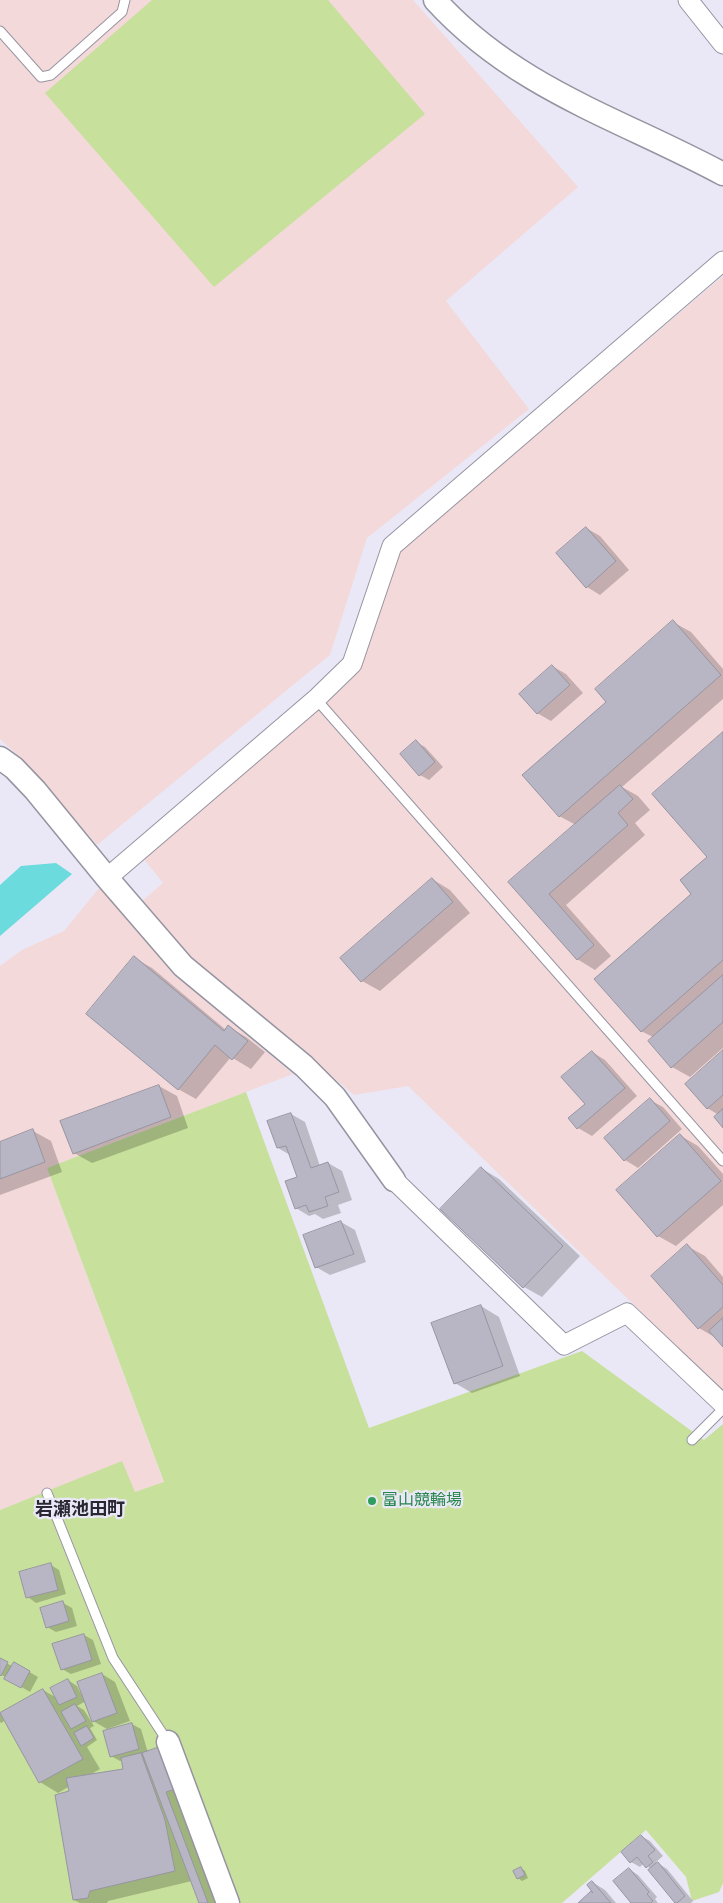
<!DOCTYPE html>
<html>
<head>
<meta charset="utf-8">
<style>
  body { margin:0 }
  canvas { display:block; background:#eae8f6 }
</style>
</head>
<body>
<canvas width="723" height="1903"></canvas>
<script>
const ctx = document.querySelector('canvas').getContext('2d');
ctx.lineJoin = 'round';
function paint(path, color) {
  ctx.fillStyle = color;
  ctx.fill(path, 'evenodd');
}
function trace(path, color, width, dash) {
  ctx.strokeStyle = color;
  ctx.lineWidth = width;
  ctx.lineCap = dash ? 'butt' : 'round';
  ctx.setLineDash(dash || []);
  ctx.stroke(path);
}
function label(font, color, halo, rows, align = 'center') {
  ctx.font = font + ' "Varela Round","Noto Sans JP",sans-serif';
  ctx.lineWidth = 4.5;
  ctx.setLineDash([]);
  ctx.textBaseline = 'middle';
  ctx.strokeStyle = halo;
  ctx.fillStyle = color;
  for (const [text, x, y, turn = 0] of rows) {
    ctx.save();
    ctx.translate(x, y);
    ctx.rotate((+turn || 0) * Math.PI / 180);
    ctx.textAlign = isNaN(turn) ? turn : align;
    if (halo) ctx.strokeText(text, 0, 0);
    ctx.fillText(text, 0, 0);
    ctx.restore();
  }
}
paint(new Path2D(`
  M0,0H413L578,187L446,301L529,409L367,538L330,655L97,845L28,765L0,739Z
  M723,276V1391L408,1086L354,1095L187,954L142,901L163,883L143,858L358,670L401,550Z
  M100,887L170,970L293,1074L47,1168L164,1483L135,1493L122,1462L0,1510V966L22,950L64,931Z`), '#f4d9da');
paint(new Path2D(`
  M152,0H328L425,114L214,287L45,93Z
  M246,1092L369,1428L582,1351L704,1440L723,1424V1883L719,1892L692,1901L686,1877L646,1830L562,1903H0V1510L122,1461L135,1492L164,1482L47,1168Z`), '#c7e09c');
paint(new Path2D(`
  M56,863L72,874L0,936V885L21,866Z`), '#6bdbdd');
paint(new Path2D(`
  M586,528L600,536L629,570L600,595L587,587Z
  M673,622L691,632L723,669V699L622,787L638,796L650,810L635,823L645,835L566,905L611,956L595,970L577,959L510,882L576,825L559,816L608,702Z
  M552,666L566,674L583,693L551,721L537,713Z
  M723,734V1048L690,1077L672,1067L653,1037L641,1031L709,857Z
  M416,742L425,747L443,767L429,780L420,775Z
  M432,879L450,890L470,913L380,991L362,981Z
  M134,958L152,968L226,1030L229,1027L246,1037L265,1052L251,1069L231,1057L196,1099L178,1089Z
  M592,1052L605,1060L637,1096L592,1136L578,1128L569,1119L586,1104Z
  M723,1052V1126L719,1115L707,1108Z
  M159,1086L177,1096L188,1128L92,1163L74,1153Z
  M650,1100L663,1107L682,1129L638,1168L625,1160Z
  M291,1114L305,1122L320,1166L328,1163L342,1171L352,1200L338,1205L341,1213L323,1219L315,1214L309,1216L296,1208L299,1177L290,1155L278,1148Z
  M33,1131L51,1141L62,1172L0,1195V1143Z
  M681,1136L698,1146L723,1174V1205L676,1246L658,1236Z
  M481,1168L499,1179L580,1256L542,1297L524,1287Z
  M341,1222L355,1230L366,1262L330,1275L316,1267Z
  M687,1246L705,1256L723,1277V1345L716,1338L699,1328Z
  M481,1306L499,1317L520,1376L472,1393L455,1383Z
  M51,1565L59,1570L66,1594L36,1603L28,1597Z
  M63,1603L72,1608L77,1626L56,1632L47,1627Z
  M84,1635L93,1640L101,1664L71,1674L62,1669Z
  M0,1660L12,1666L14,1663L38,1677L30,1692L0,1674Z
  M102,1674L115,1682L130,1721L107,1729L93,1721L86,1701L77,1706L84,1710L94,1726L90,1728L97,1740L87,1747L100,1769L88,1776L124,1770L123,1760L120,1761L111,1756L132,1724L141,1729L148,1753L159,1748L218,1903H201L192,1881L108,1901L107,1903H80L74,1900L70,1786L58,1793L40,1782L5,1719L2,1723L0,1722V1713L43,1690L57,1698L68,1680L77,1686L81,1694Z
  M641,1836L650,1841L663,1856L656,1862L667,1869L693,1901L691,1903H676L651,1869L644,1863L640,1867L631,1862Z
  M521,1868L525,1871L528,1878L522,1881L518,1878Z
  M629,1869L638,1875L657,1897L655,1899L658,1903H632Z
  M592,1882L605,1890L616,1903H580L593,1890Z`), '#0003');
const building = new Path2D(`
  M586,527L616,561L586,588L556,553Z
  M673,620L721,675L559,817L522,775L606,702L595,689Z
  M552,665L570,685L537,714L519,694Z
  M723,732V960L641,1032L594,979L691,894L680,880L707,857L652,794Z
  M416,740L435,762L419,776L400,754Z
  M620,785L633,799L618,813L628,825L549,894L594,945L577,960L508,882Z
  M432,878L453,902L361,982L340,958Z
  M134,956L224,1031L228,1025L248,1041L232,1060L215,1045L178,1090L86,1014Z
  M723,975V1022L671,1068L648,1041Z
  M723,1050V1095L707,1109L685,1084Z
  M592,1051L625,1088L577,1129L568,1118L585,1104L561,1077Z
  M159,1085L171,1117L73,1154L60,1121Z
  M650,1098L670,1121L624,1161L604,1138Z
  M723,1109V1128L714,1117Z
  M291,1113L311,1168L328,1162L339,1192L325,1197L328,1206L309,1212L306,1205L295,1209L285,1181L297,1177L286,1146L277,1148L267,1121Z
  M33,1129L45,1162L0,1179V1142Z
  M680,1134L721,1181L657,1237L616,1190Z
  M481,1167L563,1246L523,1288L440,1209Z
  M341,1221L354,1254L315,1268L303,1235Z
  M687,1244L723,1285V1307L698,1329L651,1276Z
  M481,1305L503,1366L454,1384L431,1323Z
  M723,1318V1347L709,1331Z
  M51,1563L58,1590L26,1598L19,1572Z
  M63,1601L69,1621L46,1628L40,1608Z
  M84,1634L92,1660L61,1670L52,1644Z
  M0,1658L8,1662L1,1676L0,1675Z
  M14,1662L30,1671L21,1688L4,1679Z
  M102,1673L117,1713L92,1722L77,1682Z
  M68,1679L77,1697L59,1705L50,1688Z
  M43,1689L83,1759L39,1783L0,1713Z
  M75,1704L86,1721L71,1729L61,1712Z
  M132,1723L139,1749L110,1757L103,1731Z
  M87,1726L94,1738L81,1746L74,1733Z
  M160,1747L176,1789L166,1792L208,1903H199L142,1753Z
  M141,1753L165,1820L175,1871L90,1891L88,1898L73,1900L55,1795L69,1791L66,1778L123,1769L121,1758Z
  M641,1835L655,1850L648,1856L653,1862L646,1868L637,1857L630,1863L621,1852Z
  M658,1862L685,1896L677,1903H675L648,1870Z
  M521,1867L525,1875L517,1879L513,1871Z
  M629,1868L649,1892L647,1894L653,1901L651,1903H631L613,1881Z
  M592,1881L611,1903H578L591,1891L593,1893L587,1885Z`);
paint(building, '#b8b6c4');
trace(building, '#9795a2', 1);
const service = new Path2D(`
  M0,31L41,77L51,75L122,12L125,0
  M316,699L723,1161
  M692,1440L723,1409
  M47,1493L113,1658L168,1742`);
const minor = new Path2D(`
  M688,0L723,44
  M107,878L316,699L352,664L392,546L723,261
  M394,1180L564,1345L627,1313L723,1404`);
const tertiary = new Path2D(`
  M435,0C516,89 621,119 723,174
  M0,758L14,768L35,790L107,878L183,966L304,1066L335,1097L394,1180
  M168,1742L228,1903`);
trace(service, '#9694a1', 11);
trace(minor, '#9694a1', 21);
trace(tertiary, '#9694a1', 25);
trace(service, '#fff', 9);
trace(minor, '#fff', 19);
trace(tertiary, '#fff', 22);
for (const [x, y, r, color] of [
  [372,1501,5,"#2e9e5b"]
]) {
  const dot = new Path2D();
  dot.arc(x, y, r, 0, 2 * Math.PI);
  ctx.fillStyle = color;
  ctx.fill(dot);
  trace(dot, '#eae8f6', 2);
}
label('16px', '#27864d', '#eae8f6', [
  ["富山競輪場",382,1501]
], 'left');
label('bold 18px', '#292732', '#eae8f6', [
  ["岩瀬池田町",80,1510]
]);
</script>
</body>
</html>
